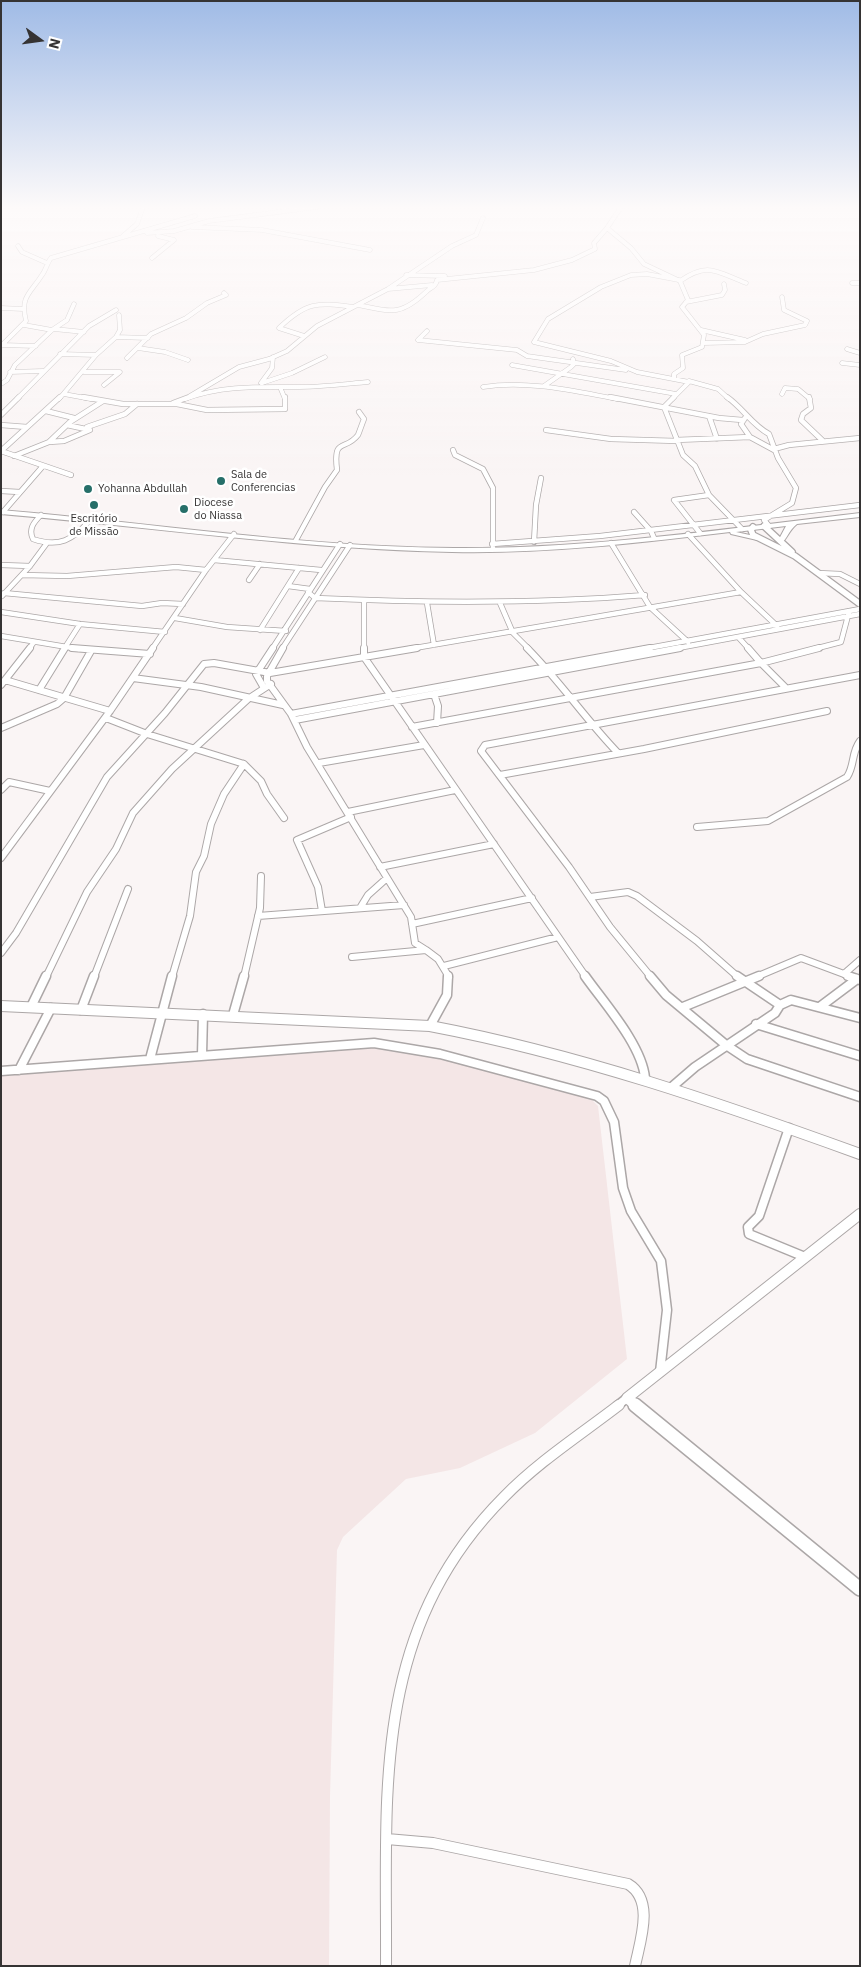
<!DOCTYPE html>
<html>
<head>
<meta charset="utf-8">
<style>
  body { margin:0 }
  #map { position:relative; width:861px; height:1967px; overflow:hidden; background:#faf5f5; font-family:"IBM Plex Sans",sans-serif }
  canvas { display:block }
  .frame { position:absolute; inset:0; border:2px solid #353333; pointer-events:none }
  .north { position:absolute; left:15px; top:15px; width:50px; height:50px; -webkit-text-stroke:4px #fff; paint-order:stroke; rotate:104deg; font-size:14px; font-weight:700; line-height:20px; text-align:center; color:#353333 }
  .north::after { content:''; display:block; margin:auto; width:18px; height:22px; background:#353333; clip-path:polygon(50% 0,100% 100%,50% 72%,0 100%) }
</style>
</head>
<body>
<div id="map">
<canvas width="861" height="1967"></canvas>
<div class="frame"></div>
<div class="north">N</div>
</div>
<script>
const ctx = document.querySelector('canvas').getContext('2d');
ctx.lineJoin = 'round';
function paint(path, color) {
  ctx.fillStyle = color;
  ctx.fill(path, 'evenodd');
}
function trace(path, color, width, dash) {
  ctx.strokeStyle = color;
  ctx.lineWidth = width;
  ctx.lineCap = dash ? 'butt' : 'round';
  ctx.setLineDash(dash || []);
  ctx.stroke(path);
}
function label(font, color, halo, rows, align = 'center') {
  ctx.font = font + ' "IBM Plex Sans",sans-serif';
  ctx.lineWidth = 5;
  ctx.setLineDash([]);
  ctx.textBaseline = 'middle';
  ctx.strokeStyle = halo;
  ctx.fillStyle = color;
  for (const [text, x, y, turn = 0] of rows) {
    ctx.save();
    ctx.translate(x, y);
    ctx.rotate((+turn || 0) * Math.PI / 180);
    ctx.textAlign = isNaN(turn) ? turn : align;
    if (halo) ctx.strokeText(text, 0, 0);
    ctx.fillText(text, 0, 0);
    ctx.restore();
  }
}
paint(new Path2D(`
  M376,1046L453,1060L586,1094L598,1106L627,1359L535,1433L460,1468L406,1479L343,1537L337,1550L330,1796L329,1966H1V1076Z`), '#f4e6e6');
const minorFar4 = new Path2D(`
  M621,207L607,228L631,248L644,264L680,281L688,300L682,307L704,335L702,347L682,355L683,368L674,374V378
  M192,227L262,230L370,250
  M147,233L174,231L209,221L317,207
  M123,236L137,224L143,207
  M18,246L22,252L47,263
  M152,258L174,240L158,236
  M406,275L445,276
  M679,280L647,274L631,275L601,287L548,319L534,342L611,361L637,372L689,382
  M680,281C708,261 717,272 746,283
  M852,283H860
  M388,289L432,285
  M686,302L722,295L725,290L724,284
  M358,305C392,312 401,316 427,291C432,287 436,286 437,280L534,270L572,260L595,249L594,243L607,228
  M1,308L23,309
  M24,325L52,330
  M54,329L84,332
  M701,330L745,340
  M427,331L418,340L517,350L527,356L626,370
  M304,336L279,328C306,302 317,302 353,307
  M116,337L148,338
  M704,343L745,342L763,334L805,325L807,321L784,310L782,297
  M2,345L36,346
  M1,346L26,321C20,296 30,294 42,275C46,270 47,263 51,258L195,216
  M138,348L165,352L188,360
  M847,349L860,353
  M60,354L96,355
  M127,358L151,334L186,318L207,303L226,295L224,293
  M842,363L860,365
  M512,365L676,394
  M10,372L43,371
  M84,372H120L104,385
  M689,381L718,389L729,399
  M261,383L272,368L273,357
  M262,383L292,373L325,357
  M1,384L7,380L15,365L52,330L67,320L74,304
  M544,386L571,367L574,364L573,359
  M280,387L285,399
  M483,387C528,380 573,391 617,399
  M64,394L91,399
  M782,394L785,388L798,389L810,399
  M190,396L239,367L269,359L287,351L317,326L388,289L452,246L476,235L483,218
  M17,399L89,326L116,310
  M59,399L96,355L116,337L120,330L119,315
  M185,399C223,385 259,387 299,387C322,387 345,384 368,382
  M672,399L689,382`);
const minorFar3 = new Path2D(`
  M83,397L123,404H177L207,410L285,409V397
  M610,397L719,418L742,420
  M674,397L664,407L683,455L695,466L709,495L742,529
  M727,397C743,408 752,425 769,434L778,458L796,488L792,503L764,520L769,526
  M809,397L811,408L803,414L801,420L823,441
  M173,403L189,397
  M46,411L74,418
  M1,415L19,397
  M709,416L717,439
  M745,418L741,424L750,437L774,450
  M1,425L27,427
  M87,427L125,414L137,404
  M546,430L611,439L677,441
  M676,440L750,437
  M49,442L64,441L90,430L67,425
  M774,449L789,445L860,438
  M453,450L455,455L483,469L493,488V547
  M1,451L60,397
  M1,451L71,475
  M14,456L49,442L70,422L103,401
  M1,491L20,492
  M3,512L43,466
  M634,512L651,531L654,538
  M41,515C34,522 28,529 33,539C59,548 73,540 90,520
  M700,533L674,500L709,495
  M688,534L741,592L777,626
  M296,540L325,487L337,470C333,436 345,452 358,435C360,430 362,424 364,419L359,412
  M534,542L536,505L541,478
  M611,543L650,607L688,642
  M492,544L600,536L860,505
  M214,560L321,570
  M1,565L30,566
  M818,573L840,574L860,584
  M22,575L67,576L176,567L206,570
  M249,580L260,564
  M288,586L310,589
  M308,592L315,598C425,603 535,604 645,595
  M4,593L142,606L162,603L183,604
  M2,596L30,566L47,543
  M364,600V649
  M427,603L434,645
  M500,603L513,633L529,649
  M1,612L80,624L165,632
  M175,618L227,627L286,631
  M260,630L299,568
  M1,636L79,649
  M739,638L749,649
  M29,649L34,642
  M64,649L80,624
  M152,649L206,570L234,534
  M272,649L340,544
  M282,649L350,545
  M409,649L741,592
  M643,649L860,609
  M673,649L860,614
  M814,649L841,642L849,612`);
const minorFar2 = new Path2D(`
  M72,648L150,654
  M283,648L267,676V681L291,714L307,747L411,917L415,943L426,950
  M364,648V657L586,977
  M527,648C560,681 586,720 618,753
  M133,678L201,687L283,705
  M5,680L110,711
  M1,685L30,648
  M264,688L256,674L273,648
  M786,688L761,663L819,648
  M39,690L65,648
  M434,694L438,706L437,723
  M291,714L650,648
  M106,718L147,734L244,764L261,781L267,794L284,818
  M295,720L680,648
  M412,727L761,663L748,648
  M1,728L57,704L64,698L91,651
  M319,763L424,745
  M500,775L644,749L827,711
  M1,790L9,782L50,791
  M348,812L455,790
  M697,827L768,821L847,777C855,765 851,753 860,741
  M1,858L110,711L153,648
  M380,867L494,844
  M590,897L628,892L637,896L697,941L738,977
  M360,908L368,895L387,878
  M322,911L318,887L297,840L351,817
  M258,916L404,905
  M412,924L532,898
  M1,953L16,933L107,777L165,713L204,664L214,663L270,673L417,648
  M352,957L426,950L438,959L449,977
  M444,966L558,937
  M844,974L860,960
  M46,977L87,892L116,849L133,813L172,769L248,699L271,684
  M94,977L128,889
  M172,977L190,916L196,872L204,856L211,824L224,794L244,764
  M244,977L260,908L261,876
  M651,977L610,927L569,867L481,751L485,745L860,675
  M756,977L801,958L852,977`);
const minorFar1 = new Path2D(`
  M585,976C604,1003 642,1045 645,1078
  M650,976L666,995L726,1045L747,1059L860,1097
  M737,976L780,1005
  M848,976L860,980
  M821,1006L857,979
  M31,1007L46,976
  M683,1007L759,976
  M81,1010L94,976
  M233,1015L244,976
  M756,1024L860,1056
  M430,1026L447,995L448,976
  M202,1055L203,1014
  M150,1059L172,976
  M19,1070L51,1008
  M1,1071L374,1043L440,1054L597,1096L604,1101L614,1122L623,1188L631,1211L661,1261L667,1310L660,1372
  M673,1086L695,1067L775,1013L780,1005L791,1000L860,1018
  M789,1128L759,1216L748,1227L749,1234L805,1257
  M617,1406L627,1398`);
const minor = new Path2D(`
  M387,1839L433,1843L628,1884C655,1900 640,1941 635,1966
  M386,1966C387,1792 370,1632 504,1497C538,1462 580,1435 619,1405`);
const tertiaryFar2 = new Path2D(`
  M764,526L792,552
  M753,527L751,530L753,535L795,556L860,604`);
const tertiaryFar1 = new Path2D(`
  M1,1006L430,1026C578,1054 719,1103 860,1154
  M637,1406L627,1398L860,1214`);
const tertiary = new Path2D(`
  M635,1405L860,1589`);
const secondary = new Path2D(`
  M1,510C152,523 303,547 454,548C590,549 725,529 860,513V517L797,524C788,531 787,540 781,543L778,541L786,526L736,532L759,537L760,538L757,540L731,534L730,532C638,543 545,554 452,552C301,549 151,527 1,514Z`);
trace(minorFar4, '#aca7a7', 5);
trace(minorFar3, '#aca7a7', 6);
trace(minorFar2, '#aca7a7', 8);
trace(minorFar1, '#aca7a7', 11);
trace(minor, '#aca7a7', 12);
trace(tertiaryFar2, '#aca7a7', 8);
trace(tertiaryFar1, '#aca7a7', 12);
trace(tertiary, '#aca7a7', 16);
trace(secondary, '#aca7a7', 2);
trace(minorFar4, '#fff', 4);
trace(minorFar3, '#fff', 4.5);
trace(minorFar2, '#fff', 6);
trace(minorFar1, '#fff', 8);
trace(minor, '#fff', 10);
trace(tertiaryFar2, '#fff', 5.5);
trace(tertiaryFar1, '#fff', 10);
trace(tertiary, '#fff', 13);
paint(secondary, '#fff');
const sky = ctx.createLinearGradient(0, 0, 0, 482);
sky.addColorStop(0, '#a0bbe6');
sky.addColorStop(0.43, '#fdfafa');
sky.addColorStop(1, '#fdfafa00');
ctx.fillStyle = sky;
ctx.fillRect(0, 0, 861, 482);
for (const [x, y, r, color] of [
  [221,481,5,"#266f69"],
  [88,489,5,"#266f69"],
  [94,505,5,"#266f69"],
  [184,509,5,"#266f69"]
]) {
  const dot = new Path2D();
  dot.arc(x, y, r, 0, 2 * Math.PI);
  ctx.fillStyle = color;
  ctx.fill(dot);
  trace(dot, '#fff', 2);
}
label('11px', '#353333', '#fff', [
  ["Sala de",231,475],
  ["Conferencias",231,488],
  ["Yohanna Abdullah",98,489],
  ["Diocese",194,503],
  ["do Niassa",194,516],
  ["Escritório",94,519,"center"],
  ["de Missão",94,532,"center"]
], 'left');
</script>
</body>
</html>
